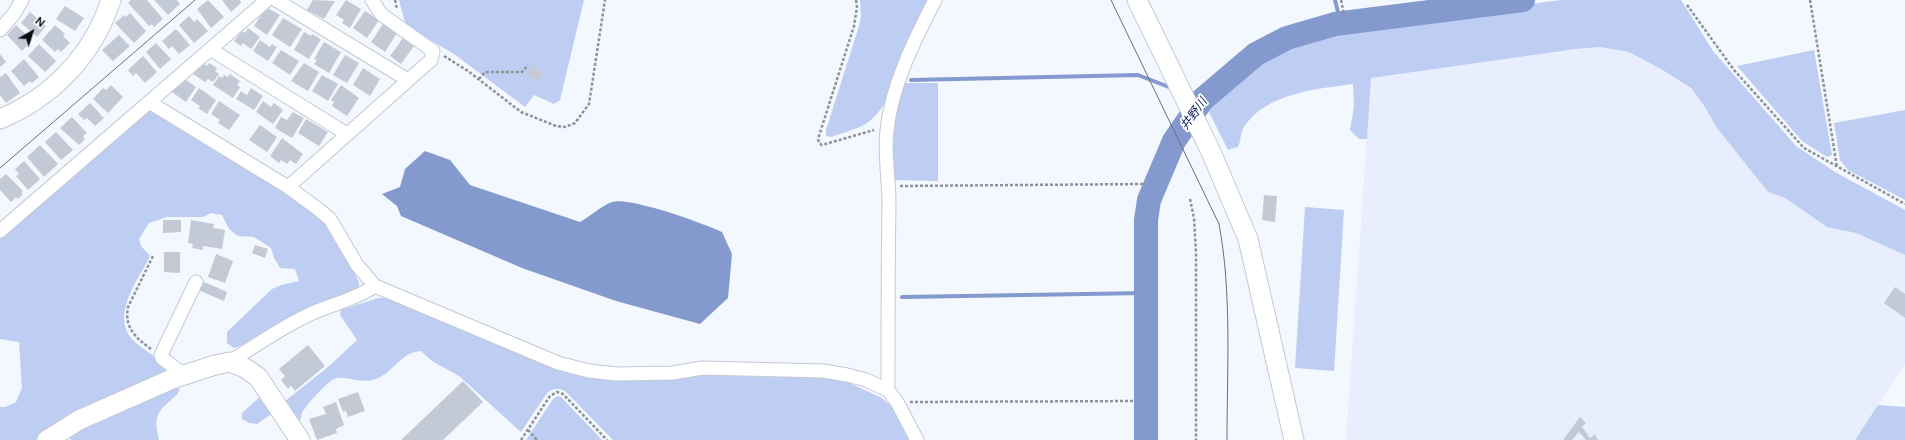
<!DOCTYPE html>
<html>
<head>
<meta charset="utf-8">
<style>
  body { margin:0 }
  #map { position:relative; width:1905px; height:440px; overflow:hidden; background:#f3f7fe; font-family:Figtree,sans-serif }
  canvas { display:block }
  .north { position:absolute; left:12px; top:12px; width:40px; height:40px; -webkit-text-stroke:3px #fff; paint-order:stroke; rotate:39deg; font-size:11px; font-weight:700; line-height:16px; text-align:center; color:#0b0d11 }
  .north::after { content:''; display:block; margin:auto; width:14px; height:18px; background:#0b0d11; clip-path:polygon(50% 0,100% 100%,50% 72%,0 100%) }
</style>
</head>
<body>
<div id="map">
<canvas width="1905" height="440"></canvas>
<div class="north">N</div>
</div>
<script>
const ctx = document.querySelector('canvas').getContext('2d');
ctx.lineJoin = 'round';
function paint(path, color) {
  ctx.fillStyle = color;
  ctx.fill(path, 'evenodd');
}
function trace(path, color, width, dash) {
  ctx.strokeStyle = color;
  ctx.lineWidth = width;
  ctx.lineCap = dash ? 'butt' : 'round';
  ctx.setLineDash(dash || []);
  ctx.stroke(path);
}
function label(font, color, halo, rows, align = 'center') {
  ctx.font = font + ' Figtree,"Noto Sans JP",sans-serif';
  ctx.lineWidth = 3.5;
  ctx.setLineDash([]);
  ctx.textBaseline = 'middle';
  ctx.strokeStyle = halo;
  ctx.fillStyle = color;
  for (const [text, x, y, turn = 0] of rows) {
    ctx.save();
    ctx.translate(x, y);
    ctx.rotate((+turn || 0) * Math.PI / 180);
    ctx.textAlign = isNaN(turn) ? turn : align;
    if (halo) ctx.strokeText(text, 0, 0);
    ctx.fillText(text, 0, 0);
    ctx.restore();
  }
}
paint(new Path2D(`
  M1600,47L1629,52L1661,69L1691,88L1768,192L1785,198L1827,227L1856,233L1905,255V364L1855,440H1346L1371,78L1576,49Z`), '#e8eefe');
paint(new Path2D(`
  M399,0H584L560,100L554,104L534,95L525,107L454,54L406,26Z
  M860,0H929C922,12 914,25 909,38C898,65 894,100 871,120C861,129 844,132 831,137L826,136V130L859,26L861,17Z
  M1561,0H1681L1713,51L1796,146L1835,172L1905,210V255L1856,233L1827,227L1785,198L1768,192L1717,128L1705,107L1691,88L1661,69L1629,52L1600,47L1576,49L1371,78L1367,139H1359L1350,130L1354,106L1353,84C1316,89 1266,93 1244,127C1240,133 1241,141 1238,147L1228,150L1205,104L1220,90L1259,58L1290,42L1339,29Z
  M1814,50L1832,155L1827,157L1802,141L1737,66Z
  M904,83H938V181L893,180L892,131Z
  M151,110L285,192L325,222L353,270L359,282V290L252,342L234,348L227,343V332L272,289L281,285L299,281L295,269L280,268L274,258L271,248L254,237L238,236L229,229L222,215L211,213L203,217H167L149,223L139,239L141,246L150,256C139,279 110,315 133,340C144,351 160,359 172,369L78,413L35,440H0V407H5L16,402L22,388L19,342L0,339V239Z
  M1905,110V200L1848,170L1840,160L1834,123Z
  M1305,207L1344,210L1334,371L1295,368Z
  M378,298H391L588,377L618,381H649L703,374L824,377L847,382L882,398L893,408L911,440H613L565,391C557,388 553,388 547,393L521,432L459,376L432,361L421,351C401,352 394,372 376,379C361,385 345,374 334,379C326,383 306,405 302,413C301,417 301,420 298,424L284,402L328,367L357,340L340,315L341,310Z
  M174,387L180,389C178,395 174,397 170,401C154,414 155,421 159,440H71L68,435Z
  M262,395L274,412L257,424L249,423L242,419V413Z
  M558,396L561,397L602,440H526L553,399Z
  M1878,405L1905,407V440H1855Z`), '#becef3');
paint(new Path2D(`
  M425,151L450,160L470,185L580,222C589,217 603,205 612,202C631,197 702,223 722,232L732,254L728,298L700,324L616,301L522,268L401,216L397,206L382,194L400,187L405,169Z`), '#849acf');
trace(new Path2D(`
  M1335,0L1341,24
  M1454,0L1455,8
  M911,80L1138,75L1174,89
  M1191,96L1202,100
  M902,297L1146,293`), '#849acf', 4);
trace(new Path2D(`
  M1146,440V220L1149,200L1174,141L1202,100L1256,54L1287,38L1335,24L1523,0`), '#849acf', 24);
paint(new Path2D(`
  M131,0H147L163,19L154,27L152,24L149,26L128,3Z
  M154,0H177L180,4L168,15Z
  M208,0L224,17L211,28L197,9Z
  M222,0H240L241,3L231,12Z
  M313,0L335,1L324,19L307,10Z
  M346,0L361,9L350,28L342,23L344,20L336,15Z
  M65,6L84,18L75,31L56,19Z
  M266,7L280,15L267,35L254,26Z
  M365,11L379,20L367,38L353,28Z
  M30,12L46,26L37,37L21,23Z
  M130,13L146,31L134,43L115,23L124,15L126,17Z
  M189,16L194,22L197,19L208,31L194,43L179,25Z
  M283,18L302,29L290,47L272,35Z
  M383,24L397,33L385,52L371,42Z
  M16,25L32,40L22,51L7,35Z
  M55,25L65,34L63,36L70,43L61,52L58,49L55,52L42,40Z
  M248,28L260,37L251,49L243,43L241,46L234,41L242,31L245,33Z
  M176,29L190,45L179,54L172,46L169,49L162,41Z
  M304,32L311,36L312,34L321,39L309,59L294,50Z
  M119,35L130,46L113,61L102,50Z
  M403,38L414,46L401,64L390,56Z
  M260,40L270,47L272,44L277,47L268,61L253,51Z
  M324,42L341,52L329,73L314,64L317,60L314,59Z
  M156,43L171,59L160,69L146,52Z
  M39,44L56,61L45,72L28,56Z
  M281,50L299,61L290,75L272,63Z
  M0,54L6,62L0,67Z
  M345,55L359,63L347,83L333,75Z
  M143,56L157,72L145,83L136,73L133,76L128,70Z
  M24,59L39,77L32,83L30,81L24,86L11,71Z
  M203,63L207,66L209,63L217,68L215,71L219,74L213,82L208,79L205,82L193,74L199,65L201,66Z
  M304,63L319,72L308,91L291,81Z
  M533,65L543,74L537,82L526,73Z
  M363,68L380,79L370,96L353,85Z
  M6,73L20,93L6,103L0,95V77Z
  M230,74L240,81L237,85L240,87L233,98L213,85L219,76L222,78L224,75L228,77Z
  M322,75L338,84L328,101L312,91Z
  M185,79L196,87L186,102L172,92L180,82L182,84Z
  M111,85L123,97L108,113L93,99L103,88L106,90Z
  M341,85L359,98L347,116L332,106L334,102L331,100Z
  M199,88L216,100L207,114L198,108L200,106L191,100Z
  M251,88L263,96L254,110L236,99L241,91L247,95Z
  M219,101L240,115L229,130L218,123L220,120L211,114Z
  M263,101L271,107L274,103L283,110L273,124L256,112Z
  M90,103L104,118L95,126L87,118L84,120L78,114Z
  M293,112L304,118L292,138L275,128L281,117L287,120Z
  M72,117L87,133L83,136L85,139L79,145L60,128Z
  M306,119L328,132L319,146L298,133Z
  M260,125L277,137L267,152L249,140Z
  M56,132L73,150L61,160L45,142Z
  M282,138L303,154L296,164L290,160L287,164L281,160L279,163L270,156Z
  M40,145L58,164L44,177L27,157Z
  M24,161L40,179L28,190L16,176L19,174L15,169Z
  M6,174L23,191L21,193L23,194L18,199L16,197L11,202L0,190V179Z
  M1264,195L1277,196L1275,222L1262,220Z
  M163,220H181V232L163,233Z
  M191,220L214,224L213,228L225,230L222,249L203,246V250L192,248L193,244L188,243Z
  M255,245L268,249L265,258L252,253Z
  M164,252H180V273L164,272Z
  M216,254L233,261L225,283L208,277Z
  M202,281L227,292L224,301L198,290Z
  M1895,287L1905,294V318L1884,303Z
  M308,345L325,366L295,391L291,386L288,389L281,380L285,376L279,369Z
  M463,381L483,402L443,440H401Z
  M358,392L365,411L348,417L346,411L343,412L338,399Z
  M336,402L344,425L336,429L337,433L317,440L309,419L326,414L323,407Z
  M1580,417L1586,423L1582,427L1590,438L1595,434L1598,440H1586L1579,432L1572,440H1563Z`), '#c4cad5');
const street = new Path2D(`
  M276,0L408,80
  M0,30L13,15L22,0
  M210,49L347,134
  M149,102L288,187L318,209L330,219L357,265L375,286L558,363L589,371L617,374L673,373L702,368L824,371L847,375L866,380L888,390L897,402L917,440
  M288,187L431,60L433,51L381,14L372,0
  M0,231L267,0
  M230,362C254,346 278,330 304,317C327,305 353,301 375,286
  M184,375L162,358L161,355L196,282
  M888,390C888,328 888,265 889,203C889,179 884,153 887,130C892,84 914,41 935,0`);
const secondary = new Path2D(`
  M1137,0L1211,152L1248,239L1294,440
  M0,119C53,97 93,55 111,0
  M47,440L79,420L172,379L215,365L230,362L245,368L258,377L300,440`);
trace(street, '#c3c8d4', 15);
trace(secondary, '#c3c8d4', 21);
trace(new Path2D(`
  M395,0L397,9
  M856,0L857,7L854,26L818,139L819,143L822,145L874,130
  M1341,0L1345,19
  M1810,0L1837,167
  M1687,5L1734,70L1804,148L1905,204
  M444,56L468,71L521,112L556,126L565,127L575,123L589,104L605,0
  M479,79L485,72H522L528,65
  M900,186L1145,184
  M1190,199L1194,218L1196,253V440
  M151,349C136,338 124,328 128,307L153,256
  M910,402L1139,401
  M528,430L537,440
  M521,440L550,396L557,392L563,394L607,440`), '#8e9197', 2.5, [3, 2]);
trace(street, '#fff', 13);
trace(secondary, '#fff', 19);
trace(new Path2D(`
  M1111,0L1219,224C1232,292 1227,371 1227,440
  M0,168L195,0`), '#6c6f74', 1);
label('italic 12px', '#112260', '#fff', [
  ["井野川",1194,114,-54]
]);
</script>
</body>
</html>
